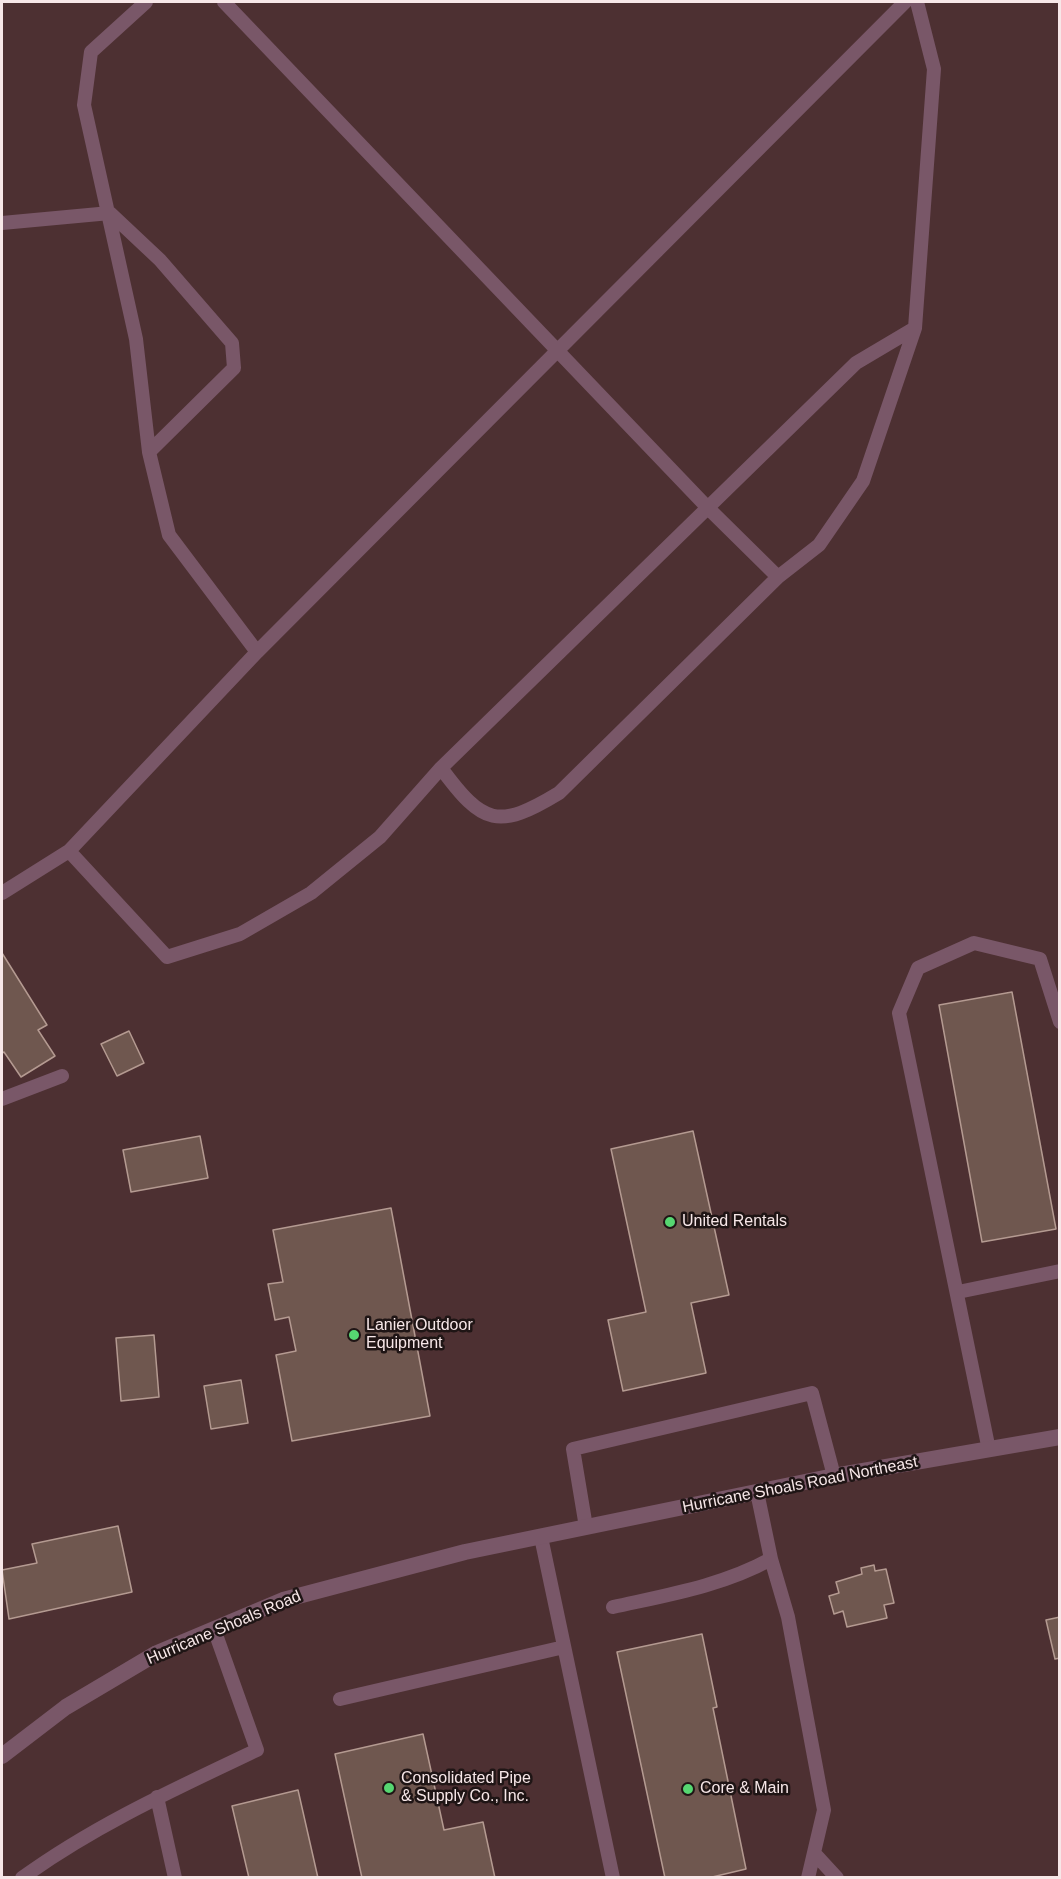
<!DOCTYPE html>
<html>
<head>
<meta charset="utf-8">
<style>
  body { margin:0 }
  #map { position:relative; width:1061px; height:1879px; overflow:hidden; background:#3f292a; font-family:Arial,sans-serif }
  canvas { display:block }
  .frame { position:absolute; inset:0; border:3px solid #f7e7e8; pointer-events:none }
</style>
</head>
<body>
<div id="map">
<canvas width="1061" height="1879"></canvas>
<div class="frame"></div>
</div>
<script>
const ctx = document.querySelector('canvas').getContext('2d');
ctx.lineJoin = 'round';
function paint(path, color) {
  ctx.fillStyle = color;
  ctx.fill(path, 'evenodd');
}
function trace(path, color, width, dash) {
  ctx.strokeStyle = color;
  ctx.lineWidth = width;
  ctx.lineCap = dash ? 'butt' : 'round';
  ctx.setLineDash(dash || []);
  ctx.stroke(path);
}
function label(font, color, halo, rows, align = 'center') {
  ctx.font = font + ' Arial,sans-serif';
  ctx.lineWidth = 5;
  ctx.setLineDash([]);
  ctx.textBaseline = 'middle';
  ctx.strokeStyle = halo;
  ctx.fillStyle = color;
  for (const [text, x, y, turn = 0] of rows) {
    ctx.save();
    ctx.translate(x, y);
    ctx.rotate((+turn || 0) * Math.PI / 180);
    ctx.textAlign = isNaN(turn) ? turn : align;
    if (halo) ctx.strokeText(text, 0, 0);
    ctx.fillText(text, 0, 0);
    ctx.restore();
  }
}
paint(new Path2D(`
  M2,2H1059V1877H2Z`), '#4d3032');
const building = new Path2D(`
  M2,953L47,1025L38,1030L55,1056L21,1077L4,1052L2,1053Z
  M1012,992L1056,1229L982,1242L939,1005Z
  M129,1031L144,1063L117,1076L101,1044Z
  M693,1131L729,1295L691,1303L706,1373L623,1391L608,1320L646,1312L611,1149Z
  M200,1136L208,1178L131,1192L123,1150Z
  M391,1208L430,1416L292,1441L276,1355L296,1351L289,1317L275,1320L268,1284L283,1282L273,1230Z
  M154,1335L159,1397L121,1401L116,1338Z
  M241,1380L248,1423L211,1429L204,1386Z
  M118,1526L132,1592L9,1619L2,1570L37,1563L32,1544Z
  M874,1565L875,1571L886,1569L894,1603L884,1605L887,1618L847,1627L843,1611L834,1614L829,1596L839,1593L836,1582L862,1574L861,1568Z
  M1060,1617V1658L1055,1659L1046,1620Z
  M702,1634L717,1707L713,1708L746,1869L708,1878H665L617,1652Z
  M423,1734L444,1830L483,1822L495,1878H362L335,1754Z
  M298,1790L318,1878H249L232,1806Z`);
paint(building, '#6f574f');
trace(building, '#b49a91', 1.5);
trace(new Path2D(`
  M146,2L91,52L84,105L136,339L149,452L169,535L257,652
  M224,2L707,507L778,577L819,545L863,481L915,328L934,69L917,2
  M2,223L110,213L160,260L232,343L234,368L149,452
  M441,768C483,825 498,830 559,793L778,577
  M69,851L167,957L240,934L311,893L380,837L441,768L856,363L915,328
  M2,893L69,851L257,652L905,2
  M2,1099L62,1076
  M958,1292L1060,1271
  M989,1450L899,1013L918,968L974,943L1040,959L1060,1022
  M586,1527L573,1449L812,1393L834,1476
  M541,1537L613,1878
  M771,1559L788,1617L824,1810L808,1878
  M613,1607C667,1595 722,1586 771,1559L757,1492
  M340,1699L564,1647
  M157,1797L175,1878
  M814,1853L837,1878
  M22,1878C95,1825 177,1788 257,1750L214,1629`), '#795768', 14);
trace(new Path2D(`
  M2,1756L66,1707L157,1653L283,1600L465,1552L834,1476L1060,1437`), '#795768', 16);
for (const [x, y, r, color] of [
  [670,1222,6,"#56d671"],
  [354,1335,6,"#56d671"],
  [389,1788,6,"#56d671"],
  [688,1789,6,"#56d671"]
]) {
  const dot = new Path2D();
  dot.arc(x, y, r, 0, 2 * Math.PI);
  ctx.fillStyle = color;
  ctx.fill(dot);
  trace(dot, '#1f1515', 2);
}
label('16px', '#f7e7e8', '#1f1515', [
  ["United Rentals",682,1222],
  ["Lanier Outdoor",366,1326],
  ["Equipment",366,1344],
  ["Consolidated Pipe",401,1779],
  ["& Supply Co., Inc.",401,1797],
  ["Core & Main",700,1789]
], 'left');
label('16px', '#f7e7e8', '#1f1515', [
  ["Hurricane Shoals Road Northeast",800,1485,-11],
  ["Hurricane Shoals Road",224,1628,-23]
]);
</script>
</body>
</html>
